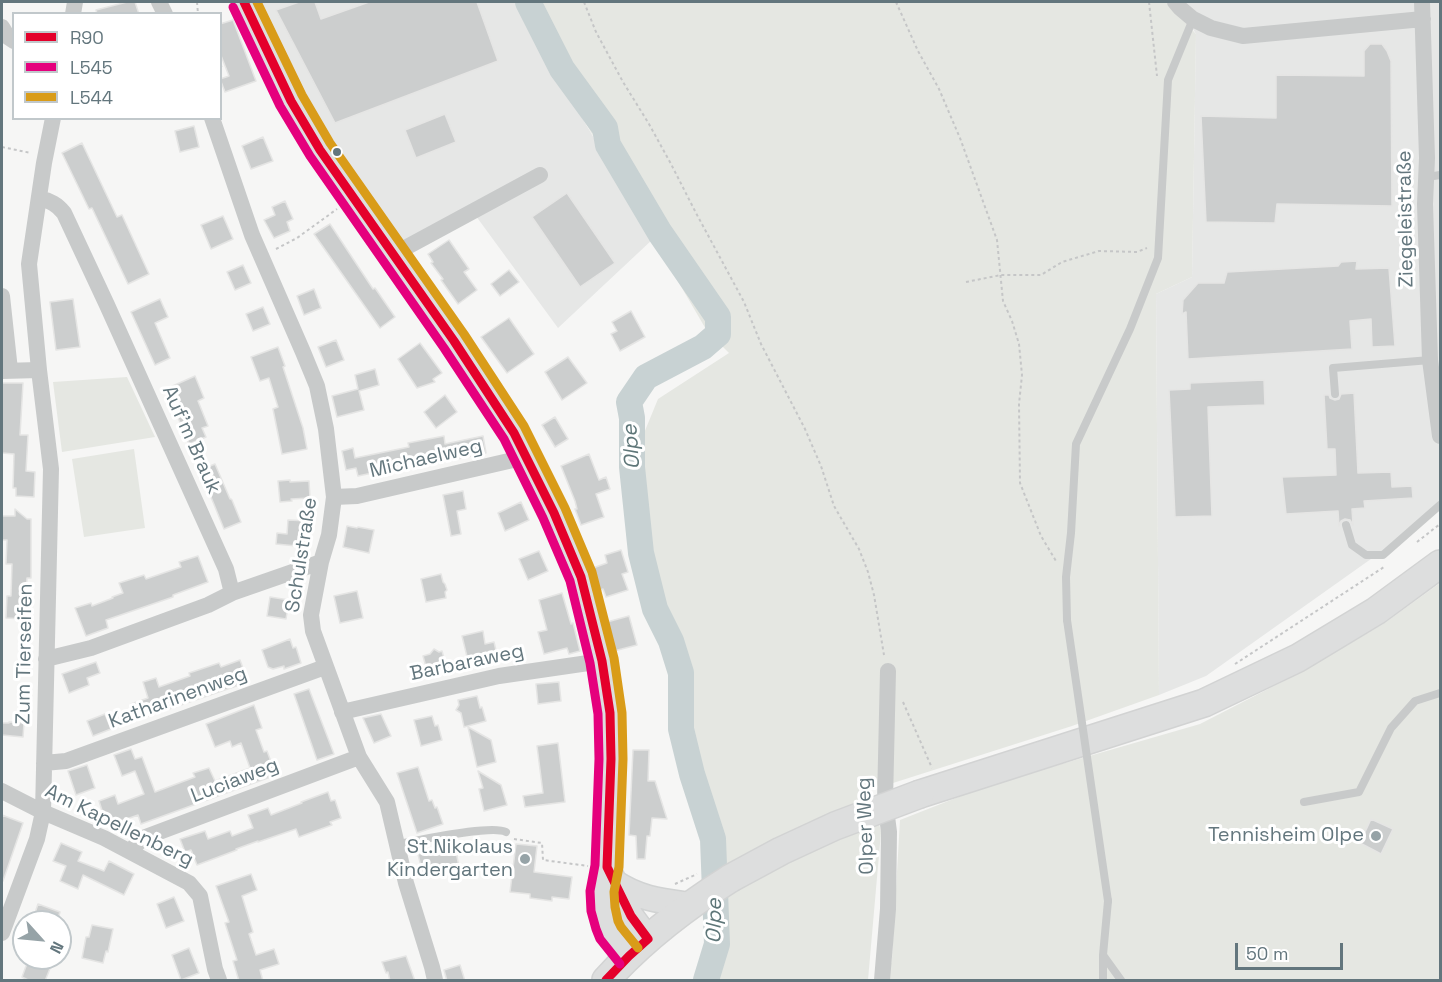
<!DOCTYPE html>
<html>
<head>
<meta charset="utf-8">
<style>
  body { margin:0 }
  #map { position:relative; width:1442px; height:982px; overflow:hidden; background:#f6f6f5; font-family:"Space Grotesk",sans-serif }
  canvas { display:block }
  .frame { position:absolute; inset:0; border:3px solid #63767d; pointer-events:none }
  .legend { position:absolute; left:12px; top:12px; width:210px; height:108px; box-sizing:border-box; background:#fff; border:2px solid #c1c8cb; margin:0; padding:8px 10px; list-style:none; font-size:18px; color:#63767d }
  .legend li { display:flex; align-items:center; gap:12px; height:30px }
  .legend b { width:30px; border:2px solid #c1c8cb }
  .north { position:absolute; left:12px; top:910px; width:60px; height:60px; box-sizing:border-box; background:#fff; border:2px solid #c1c8cb; border-radius:50%; rotate:117deg; font-size:16px; font-weight:700; line-height:24px; text-align:center; color:#63767d }
  .north::after { content:''; display:block; margin:auto; width:21px; height:27px; background:#96a3a7; clip-path:polygon(50% 0,100% 100%,50% 72%,0 100%) }
  .scale { position:absolute; left:1235px; top:943px; width:108px; height:27px; box-sizing:border-box; border:3px solid #63767d; border-top:0; padding-left:8px; font-size:18px; line-height:21px; white-space:nowrap; color:#63767d; -webkit-text-stroke:4px #fff; paint-order:stroke }
</style>
</head>
<body>
<div id="map">
<canvas width="1442" height="982"></canvas>
<div class="frame"></div>
<ul class="legend">
<li><b style="height:8px;background:#e4002b"></b>R90</li>
<li><b style="height:8px;background:#e5007d"></b>L545</li>
<li><b style="height:8px;background:#d99c19"></b>L544</li>
</ul>
<div class="north">N</div>
<div class="scale">50 m</div>
</div>
<script>
const ctx = document.querySelector('canvas').getContext('2d');
ctx.lineJoin = 'round';
function paint(path, color) {
  ctx.fillStyle = color;
  ctx.fill(path, 'evenodd');
}
function trace(path, color, width, dash) {
  ctx.strokeStyle = color;
  ctx.lineWidth = width;
  ctx.lineCap = dash ? 'butt' : 'round';
  ctx.setLineDash(dash || []);
  ctx.stroke(path);
}
function label(font, color, halo, rows, align = 'center') {
  ctx.font = font + ' "Space Grotesk",sans-serif';
  ctx.lineWidth = 6;
  ctx.setLineDash([]);
  ctx.textBaseline = 'middle';
  ctx.strokeStyle = halo;
  ctx.fillStyle = color;
  for (const [text, x, y, turn = 0] of rows) {
    ctx.save();
    ctx.translate(x, y);
    ctx.rotate((+turn || 0) * Math.PI / 180);
    ctx.textAlign = isNaN(turn) ? turn : align;
    if (halo) ctx.strokeText(text, 0, 0);
    ctx.fillText(text, 0, 0);
    ctx.restore();
  }
}
paint(new Path2D(`
  M244,2H522L519,10L653,239L558,328L473,212L394,254Z
  M1176,2H1440V510L1206,676L1159,695L1156,294L1192,277L1196,34Z`), '#e6e7e6');
paint(new Path2D(`
  M522,2H1169L1176,12L1196,34L1192,277L1156,294L1159,695L1072,726L871,790L881,832L868,980H713L723,946L719,839L697,771L689,735L686,677L681,647L661,610L650,561L642,438L658,399L729,353L707,331L519,9Z
  M127,377L155,437L62,452L53,382Z
  M134,449L145,528L84,537L72,459Z
  M1440,583V980H888L892,958L900,820L989,785L1200,724L1305,670L1383,624Z`), '#e5e7e2');
trace(new Path2D(`
  M528,2L562,69L605,128L608,145L660,233L718,317V334L703,347L646,377L629,402L632,418V467L641,553L655,609L671,641L681,673V729L692,774L713,839L717,944L706,980`), '#c8d2d3', 26);
const building = new Path2D(`
  M127,2H135L139,14H97L96,10Z
  M299,2H315L321,19L369,2H477L498,61L335,123L276,10Z
  M233,20L256,81L225,92L220,79L229,76L220,53V24Z
  M1370,44H1382L1387,51L1391,61L1392,206L1277,204L1275,223L1206,222L1201,116L1276,118V75L1364,76V51Z
  M445,114L456,142L416,158L405,130Z
  M194,126L199,147L180,152L175,131Z
  M263,137L273,161L251,169L242,146Z
  M82,143L117,217L122,215L149,274L128,284L92,208L89,209L62,153Z
  M567,193L615,263L580,287L532,217Z
  M285,201L293,219L287,222L290,231L274,238L264,220L275,215L272,207Z
  M223,216L233,239L211,249L201,225Z
  M330,224L373,289L375,288L395,317L380,328L314,234Z
  M449,240L469,269L464,272L477,290L458,304L441,280L443,279L431,263L433,262L428,254Z
  M1357,261L1356,269L1389,268L1395,346L1372,347L1371,319L1350,321L1352,349L1188,359L1186,312L1182,314L1183,300L1198,283H1224L1227,272L1338,266L1341,262Z
  M243,265L251,283L235,290L227,272Z
  M509,270L519,282L500,296L491,284Z
  M314,289L321,308L304,315L297,296Z
  M73,299L80,347L56,350L50,302Z
  M160,299L168,317L155,323L170,358L155,365L131,312Z
  M263,307L270,324L253,331L246,314Z
  M631,311L645,337L620,351L611,334L617,331L612,322Z
  M509,318L534,354L507,373L481,337Z
  M336,340L344,360L326,367L318,347Z
  M420,343L442,373L433,379L435,382L417,388L398,359Z
  M278,347L285,366L283,367L303,428L307,449L282,454L273,409L278,407L269,378L260,381L251,357Z
  M568,357L587,383L562,400L545,372Z
  M375,369L379,385L359,391L364,410L337,417L332,396L358,389L355,375Z
  M195,376L204,398L198,401L208,426L202,428L206,437L189,444L166,389Z
  M1264,380L1265,405L1208,407L1212,516L1175,517L1169,390L1190,389V383Z
  M2,383H23L20,435H28L26,471L35,472L34,497L16,496V488H13L14,454L2,453Z
  M1354,393L1358,473L1391,472L1392,487L1412,486L1413,498L1364,501L1365,508L1352,509L1353,525L1350,520L1345,519L1341,521L1339,526L1338,511L1286,514L1282,477L1336,475L1335,449H1327L1324,395H1329L1330,398L1335,400L1339,399L1341,394Z
  M445,395L457,412L436,428L424,412Z
  M555,417L568,439L555,447L542,425Z
  M444,436L445,444L483,436L486,453L414,468L412,462L382,469V471L358,476L356,468L346,470L342,451L353,448L355,458L409,447L408,443Z
  M589,454L599,480L606,477L610,489L596,494L604,517L581,525L575,509H577L575,501L561,466Z
  M215,464L230,499H231L232,500L241,522L224,529L200,470Z
  M290,480V482L309,481L310,498L291,499L292,501L280,502L278,481Z
  M463,491L466,509L457,511L461,534L451,536L443,495Z
  M521,502L529,520L505,531L498,513Z
  M15,509L27,519H31V578H27L24,619L6,618L7,596H11L12,564H6L7,540H2V516H15Z
  M288,520L309,521L307,547L276,544L277,533L287,534Z
  M347,526L357,528L358,527L374,530L369,553L343,547Z
  M621,550L628,572L622,574L628,590L606,597L603,589L599,591L593,568L607,563L605,555Z
  M539,551L548,571L528,580L519,559Z
  M198,556L208,582L173,595V597L106,620L108,628L86,636L75,608L91,603L92,606L113,598L112,597L123,593L119,583L144,575L146,579L181,567L179,562Z
  M441,574L443,582L445,584L447,590L445,592L446,598L426,602L421,579Z
  M357,591L363,618L340,623L334,596Z
  M562,593L571,624L573,623L580,651L569,654L567,648L544,654L538,632L547,630L539,600Z
  M270,597L289,600L286,619L267,616Z
  M629,616L637,645L614,651L607,622Z
  M483,631L485,644L494,642L498,659L469,665L462,636Z
  M290,639L293,648L296,647L301,663L284,669V666L273,669L268,667L262,650Z
  M434,649L439,652L442,651L447,669L428,674L423,656L430,654Z
  M240,660L248,682L137,720L131,704L148,698L143,682L156,678L159,687L190,676L189,673L219,663L221,667Z
  M96,662L100,673L87,678L89,685L69,693L62,674Z
  M559,682L561,701L538,704L536,684Z
  M309,689L334,754L317,760L294,694Z
  M477,696L480,708L482,707L486,721L464,727L461,713L456,710L459,705L458,700Z
  M254,705L262,728L256,730L264,752L267,751L276,775L141,824L138,815L107,826L99,801L115,795L118,804L144,794L135,771L122,776L114,755L131,749L135,759L142,757L155,792L195,777L193,773L209,768L215,781L250,768L241,743L232,747L230,741L215,747L206,724Z
  M105,714L111,729L93,736L87,721Z
  M381,714L391,736L374,743L363,718Z
  M432,716L435,726L438,725L442,740L421,746L414,720Z
  M9,722L24,723L23,737L2,735V723H9Z
  M468,727L491,740L496,762L477,767Z
  M558,743L565,802L525,807L523,796L543,793L537,746Z
  M633,750H649L648,781H655L667,819L652,818L650,836H647L645,859H637L636,836L629,835Z
  M87,765L95,788L76,795L68,771Z
  M418,767L429,801L432,800L435,808L437,807L443,824L417,833L397,773Z
  M478,771L501,785L507,805L484,811L479,789L483,788Z
  M328,792L331,801L335,800L341,818L330,822L332,825L299,837L296,829L258,842V841L236,849L237,850L197,865L191,850L185,852L180,839L205,831L208,839L230,831L232,836L253,828L248,815L268,808L271,815L302,803L301,802Z
  M2,815L23,823L3,881H2Z
  M1371,819L1393,829L1381,854L1360,843Z
  M61,843L82,852L78,861L104,871L109,861L134,874L124,895L83,875L78,889L60,881L66,866L53,861Z
  M516,844L537,846L534,872L572,877L569,899L552,897V901L530,898V894L510,892Z
  M455,846L459,867L423,875L418,854Z
  M251,874L257,890L242,896L253,932L249,934L256,955L274,949L279,964L260,970L263,981H239L233,961L237,960L225,923L229,922L216,886Z
  M174,897L184,921L166,928L157,904Z
  M38,904L60,912L57,922H32Z
  M92,925L113,929L108,952L106,951L103,963L82,958L86,937H89Z
  M189,948L199,973L181,980L172,955Z
  M406,956L415,981H390L388,972L386,973L382,962Z
  M29,958H46L53,961L45,981H30L22,977Z
  M460,965L465,981H447L444,970Z`);
paint(building, '#cccece');
trace(building, '#e5e5e4', 1.5);
const secondary = new Path2D(`
  M244,2L291,101L320,150L454,341L514,433L554,513L581,577L602,661L610,713L611,759L607,867C601,887 599,914 611,933C616,942 623,949 629,956
  M607,867L631,916L648,939
  M614,882C639,899 661,901 691,905`);
const primary = new Path2D(`
  M920,794L1204,703L1298,658L1376,611L1440,564
  M606,980C642,940 685,907 731,878`);
trace(secondary, '#d1d3d3', 27);
trace(primary, '#d2d3d3', 30);
trace(new Path2D(`
  M197,2L198,14
  M584,2L596,32L623,82L649,124L671,164L696,213L744,302L761,344L805,429L821,466L834,506L859,549L868,572L874,595L884,655
  M896,2L918,51L939,89L960,138L997,240L1003,301L1012,321L1019,344L1022,375L1019,404L1020,483L1041,536L1056,561
  M1149,2L1157,76
  M220,66L222,67
  M2,147L31,153
  M276,249L297,238L337,209
  M966,282L1001,275H1041L1062,262L1099,251L1137,252L1147,248
  M1417,542L1440,524
  M1235,664L1384,567
  M903,702L932,768
  M514,839L542,843L543,860L588,866
  M675,884L697,874`), '#c5c6c7', 2, [3, 3]);
trace(new Path2D(`
  M1427,177L1440,175
  M1335,394L1333,368L1430,360
  M1346,525L1352,545L1366,555H1383L1440,505
  M1067,620L1066,577L1071,533L1076,444L1130,329L1158,258L1168,80L1193,19
  M1304,802L1359,792L1391,728L1415,701L1440,693
  M397,844C417,841 492,824 506,832
  M1108,901L1103,955L1121,980
  M1103,980V956`), '#c8caca', 8);
trace(new Path2D(`
  M159,2L165,14
  M1175,2L1180,8L1193,19L1211,28L1243,36L1423,19
  M1422,2L1427,158L1425,204L1430,360L1440,436
  M73,14L75,2
  M2,27L8,37L14,41
  M212,118L252,235L303,352L317,386L326,429L334,497L329,535L321,562L311,615L313,631L359,757L387,802L406,883L432,967L435,980
  M39,198C50,201 57,204 64,213L107,305L226,569L232,593L208,605L91,648L46,659
  M394,254L540,175
  M2,296L10,370
  M2,371L39,370
  M334,497L357,496L526,457
  M232,593L321,562
  M342,712L499,676L602,661
  M44,763L66,761L325,667
  M2,791L43,812L104,838L189,883L200,896L215,969L219,980
  M130,851L143,838L359,757
  M2,933L37,839L43,812L51,469L39,370L29,264L44,163L53,118
  M882,980L888,909L889,832L885,801L888,671`), '#c8caca', 16);
trace(secondary, '#dddede', 24);
trace(primary, '#dddede', 27);
const primaryBridge = new Path2D(`
  M731,878L781,851L835,826L920,794`);
trace(primaryBridge, '#d2d3d3', 30, []);
trace(new Path2D(`
  M1067,620L1108,901`), '#c8caca', 8);
trace(primaryBridge, '#dddede', 27);
trace(new Path2D(`
  M244,2L291,101L320,150L454,341L514,433L554,513L581,577L602,661L610,713L611,759L607,867L631,916L648,939L629,956L606,980`), '#e4002b', 9);
trace(new Path2D(`
  M233,7L280,106L310,156L444,348L504,439L543,518L570,581L590,663L598,714L599,759L595,865L590,891L591,911L596,929L600,939L620,964`), '#e5007d', 9);
trace(new Path2D(`
  M257,2L302,95L330,143L464,334L524,426L565,508L592,572L614,658L622,713L623,759L619,867L614,892L615,907L618,921L621,927L638,948`), '#d99c19', 9);
for (const [x, y, r, color] of [
  [337,152,5,"#63767d"],
  [1376,836,6,"#96a3a7"],
  [525,859,6,"#96a3a7"]
]) {
  const dot = new Path2D();
  dot.arc(x, y, r, 0, 2 * Math.PI);
  ctx.fillStyle = color;
  ctx.fill(dot);
  trace(dot, '#fff', 2);
}
label('20px', '#63767d', '#fff', [
  ["Ziegeleistraße",1406,219,-91],
  ["Auf'm Brauk",191,440,66],
  ["Michaelweg",426,459,-13],
  ["Schulstraße",302,555,-81],
  ["Zum Tierseifen",25,654,-89],
  ["Barbaraweg",467,663,-12],
  ["Katharinenweg",178,698,-20],
  ["Luciaweg",235,781,-21],
  ["Am Kapellenberg",119,826,26],
  ["Olper Weg",866,826,-92]
]);
label('20px', '#63767d', '#fff', [
  ["Tennisheim Olpe",1364,836],
  ["St.Nikolaus",513,848],
  ["Kindergarten",513,871]
], 'right');
label('italic 21px', '#5e7678', '#fff', [
  ["Olpe",632,447,-94],
  ["Olpe",715,921,-89]
]);
</script>
</body>
</html>
